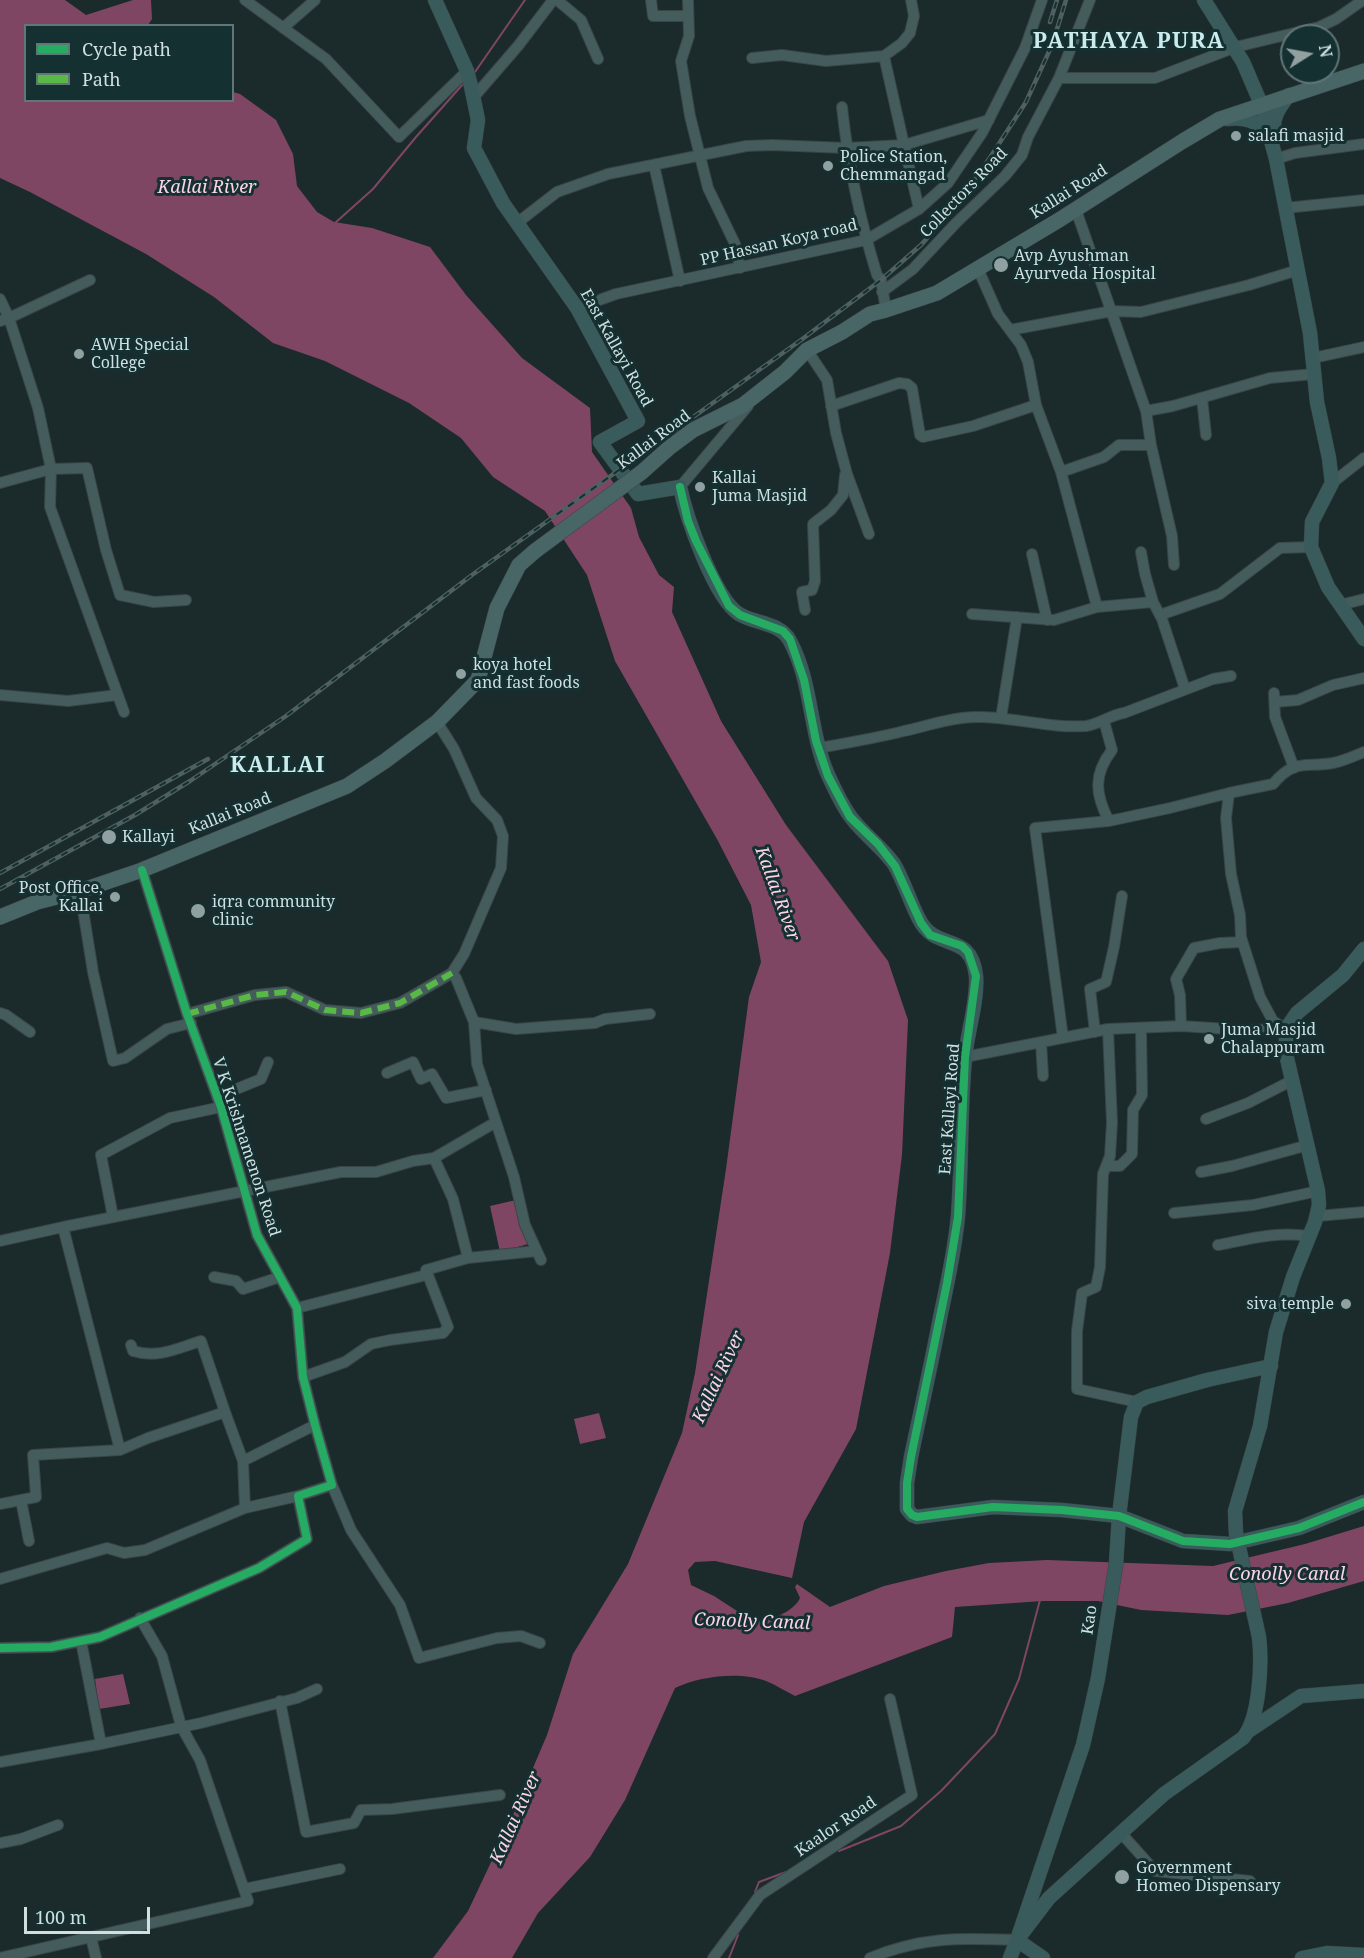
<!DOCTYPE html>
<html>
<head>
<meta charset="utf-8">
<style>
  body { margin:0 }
  #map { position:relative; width:1364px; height:1958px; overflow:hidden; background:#1b2a2b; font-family:"Noto Serif",serif }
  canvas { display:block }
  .legend { position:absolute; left:24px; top:24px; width:210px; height:78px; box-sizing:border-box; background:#153031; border:2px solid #607677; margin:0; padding:8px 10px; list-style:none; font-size:18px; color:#d0dfdf }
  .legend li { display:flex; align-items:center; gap:12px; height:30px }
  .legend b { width:30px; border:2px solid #607677 }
  .north { position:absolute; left:1280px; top:24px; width:60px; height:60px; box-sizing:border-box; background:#153031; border:2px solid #607677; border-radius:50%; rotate:79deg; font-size:16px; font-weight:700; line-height:24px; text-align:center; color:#d0dfdf }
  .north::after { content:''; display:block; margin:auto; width:21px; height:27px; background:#91a0a0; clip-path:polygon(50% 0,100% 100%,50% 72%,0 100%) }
  .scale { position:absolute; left:24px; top:1907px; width:126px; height:27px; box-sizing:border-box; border:3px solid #d0dfdf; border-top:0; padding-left:8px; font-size:18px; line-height:21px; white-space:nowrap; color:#d0dfdf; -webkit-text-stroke:4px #153031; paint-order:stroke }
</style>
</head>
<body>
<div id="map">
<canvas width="1364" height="1958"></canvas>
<ul class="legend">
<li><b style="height:8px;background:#26ab63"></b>Cycle path</li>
<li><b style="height:8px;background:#58b947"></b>Path</li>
</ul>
<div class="north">N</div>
<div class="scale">100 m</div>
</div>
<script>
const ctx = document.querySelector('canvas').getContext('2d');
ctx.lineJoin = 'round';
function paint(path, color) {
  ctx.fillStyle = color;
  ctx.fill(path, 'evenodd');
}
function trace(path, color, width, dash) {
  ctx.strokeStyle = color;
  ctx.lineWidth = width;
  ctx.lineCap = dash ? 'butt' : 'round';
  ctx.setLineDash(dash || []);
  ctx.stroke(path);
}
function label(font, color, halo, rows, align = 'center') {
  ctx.font = font + ' "Noto Serif",serif';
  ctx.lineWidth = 6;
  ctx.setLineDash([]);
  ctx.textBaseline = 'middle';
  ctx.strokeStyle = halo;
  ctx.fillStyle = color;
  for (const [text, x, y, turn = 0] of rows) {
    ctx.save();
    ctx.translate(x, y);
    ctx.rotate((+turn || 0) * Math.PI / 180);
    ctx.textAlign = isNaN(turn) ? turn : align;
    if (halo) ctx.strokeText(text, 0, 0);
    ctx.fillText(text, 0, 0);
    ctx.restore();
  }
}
paint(new Path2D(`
  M0,0H65L86,15L133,0H151L152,19L148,25L26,26V100H232L233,92L240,94L276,120L293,154L297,186L317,212L334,222L372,228L430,247L466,295L522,358L590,408L592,452L631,508L639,537L659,575L674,587L672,612L721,721L786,825L888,961L908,1020L902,1155L890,1253L856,1429L804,1522L792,1578L715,1561L695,1562L688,1570L691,1585L714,1596L754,1622C770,1620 793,1613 800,1598L795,1587L797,1584L830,1607L884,1586L946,1571L989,1563L1047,1560L1213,1566L1305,1544L1364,1526V1581L1288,1603L1228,1615L1141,1610L1098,1601H1043L955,1607L952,1637L795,1696C785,1691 776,1685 766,1681C741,1671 699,1676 675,1688L625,1800L590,1857L538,1913L512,1958H433L468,1911L510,1822L547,1735L573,1654L628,1564L682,1433L695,1373L726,1169L749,997L761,962L751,905L717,839L615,661L587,575L545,511L493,477L461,438L409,403L325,361L273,343L214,297L146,254L30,192L0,178Z
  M516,1200L528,1244L500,1252L490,1206Z
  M599,1413L606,1438L580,1444L574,1419Z
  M123,1674L130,1704L99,1709L95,1679Z`), '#7f4664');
trace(new Path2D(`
  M475,72L525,0
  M335,223L373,189L416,137L463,84
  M839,1851L901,1826L941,1791L995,1734L1019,1679L1040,1600
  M755,1892L759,1882L786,1872
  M729,1958L738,1935`), '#7f4664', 2);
const street = new Path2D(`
  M245,0L326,59L399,137L467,71
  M557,0L581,20L598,59
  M651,0L653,16H688
  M688,0L689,36L681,61L690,116L708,188L735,244L740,268
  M283,28L315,0
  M1240,46L1319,27L1336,19L1363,0
  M752,58L782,55L826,61L884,56L902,43L910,33L914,16L911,0
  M1059,78H1155L1228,50
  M473,98L518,46L553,0
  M842,107C848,164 860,220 877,275L881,280L886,310
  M1276,159L1295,153L1364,144
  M654,165L680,281
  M1285,208L1364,200
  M919,209L904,145L989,120
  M1076,210L1146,411L1151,445
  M517,223L557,192L608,174L746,146L772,145L846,148L904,145L884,56
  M978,269L998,314L1021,345L1028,362L1036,405L1061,472L1097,607
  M882,292L913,269L956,223L1005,176L1022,155L1028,137L1059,78L1090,0
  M0,299L9,318L90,280
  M577,308L616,294L866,240L919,209L948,183L982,133L1025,48L1042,0
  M0,321L9,318L38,408L51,469L87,468L106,550L120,595L154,602L186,600
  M1010,330L1112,311L1141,312L1249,285L1298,270
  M807,350L827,380L836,433L847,474L869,534
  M1313,358L1364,347
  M1202,398L1206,435
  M831,406L899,383L907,384L912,388L920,435L923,437L973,426L1036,405
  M1146,411L1173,406L1270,378L1314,374
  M1061,472L1104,457L1119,445H1151L1172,536L1174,565
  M0,483L51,469L50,507L124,712
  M1332,483L1364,458
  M680,487L748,406
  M1141,552L1145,574L1153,602L1162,619L1185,689
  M1032,554L1047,620
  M1340,605L1364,599
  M805,610L802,592L812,590L815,581L813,524L831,510L843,495L845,475
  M972,614L1054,620L1097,607L1153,602
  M1160,615L1220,594L1280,548L1311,547
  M1274,693L1275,717L1294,768
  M0,695L68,701L117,695
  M1275,702L1298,700L1333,685L1364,678
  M1001,718L1017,617
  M1104,721L1112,750C1093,775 1095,794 1109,821L1170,808L1229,793
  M819,748C847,743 876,738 904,731C923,727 943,720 962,718C1003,713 1044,729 1086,726C1100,724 1110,715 1124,713L1213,679L1231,676
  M80,891L93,972L113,1061L125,1058L167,1029L191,1023
  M0,1013L6,1015L30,1032
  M187,1014L255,995L286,992L325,1010L361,1013L400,1003L452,973
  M474,1022L516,1029L595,1023L605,1019L650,1014
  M1181,1026L1180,995L1176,979L1194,948L1220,943L1242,942
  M1108,1029L1112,1123L1110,1156L1103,1174L1100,1267L1096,1287L1082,1293L1077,1331V1389L1137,1402
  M1286,1029L1273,1021L1260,997L1241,937L1240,915L1231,874L1226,818L1229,793L1273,784C1295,758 1305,768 1333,763C1344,761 1354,756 1364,752
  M1095,1032L1090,989L1106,982L1114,947L1122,896
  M1063,1038L1035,828L1109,821
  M1041,1042L1043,1076
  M965,1057L1108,1029L1181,1026L1244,1030L1286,1029
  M387,1073L413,1062L421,1079L432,1074L446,1098L486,1090
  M217,1097L261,1079L268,1062
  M1206,1119L1248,1103L1291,1081
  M496,1122L514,1177L525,1225L541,1260
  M1106,1166H1120L1132,1154L1133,1110L1142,1095L1141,1028
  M1201,1172L1232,1166L1308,1145
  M1174,1213L1253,1205L1318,1191
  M1317,1216L1364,1212
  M113,1217L101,1155L170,1118L221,1107
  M63,1227L120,1450
  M0,1241L63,1227L341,1172H376L413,1161L434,1158
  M1218,1245C1249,1239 1277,1231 1308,1236
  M468,1258L537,1251
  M214,1277L236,1281L243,1289L280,1277
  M297,1308L426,1275
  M131,1345L133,1351C158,1359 178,1348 201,1341L225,1412
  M303,1377L345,1362L371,1344L390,1340L443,1333L448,1327L426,1270L468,1258L453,1199L434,1158L496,1122L477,1064L474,1022L456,978L452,973L464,954L501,868L503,836L497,820L476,798L454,749L437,722
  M243,1461L245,1508
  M332,1485L351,1530L400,1605L419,1658L497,1638L521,1636L540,1643
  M21,1500L29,1541
  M0,1504L36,1497L33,1455L120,1450L148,1438L225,1412L243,1461L315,1425
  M0,1579L107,1548L124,1553L145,1550L245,1508L298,1496
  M81,1641L101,1744L201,1723L297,1698L317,1689
  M0,1648L51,1647L100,1637L259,1568L307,1539L298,1496L332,1485L315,1425L303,1377L297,1308L257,1235L221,1107L187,1014L142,870
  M280,1701L306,1832L354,1823L361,1810L392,1809L500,1795
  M0,1762L101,1744
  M1121,1833L1155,1871L1250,1881
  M0,1843L21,1839L58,1825
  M244,1889L340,1869
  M91,1937L96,1958
  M0,1958L248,1901L200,1760L181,1726L162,1656L140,1618
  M713,1958L760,1895L912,1795L890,1699
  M870,1958C923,1936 961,1938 1017,1940`);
const secondary = new Path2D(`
  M435,0L467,71L471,86L478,120L474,148L503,203L577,308L638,421L600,442L638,494L680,487C686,516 714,598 739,614C755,624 780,622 790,641C813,684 809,734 829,777C835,790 842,805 850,816C863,834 881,846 894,864C904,881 910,902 919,919C936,953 971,930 976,976C978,1001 967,1033 965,1058C960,1110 962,1163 958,1216C955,1248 948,1281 941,1313C932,1361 921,1409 911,1457L907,1483V1509L912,1515L917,1517L993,1507L1062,1510L1119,1516L1183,1541L1230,1544L1299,1528L1364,1502
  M1204,0L1243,62L1261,104L1276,159L1310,333L1317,402L1329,458L1332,483L1312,522L1311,547L1328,587L1364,639
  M1227,119C1244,117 1258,120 1267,135
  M1274,133C1272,117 1279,108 1289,95
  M1236,1534L1235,1511L1260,1426L1276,1332L1293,1277L1315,1222L1319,1205L1318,1191L1286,1054V1029L1297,1013L1343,975L1364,949
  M1250,1730L1301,1696L1364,1691
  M1010,1958L1017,1940L1049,1898L1164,1794L1243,1738C1260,1718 1262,1662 1259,1637
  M1043,1958L1017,1940L1083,1745L1098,1678L1116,1564L1119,1516L1131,1417L1137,1402L1147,1397L1207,1380L1271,1366
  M1302,1958L1327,1953L1364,1955`);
const primary = new Path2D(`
  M642,472L670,447L693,430L743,405L785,372L807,350L842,332L870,314L886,310L937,293L1059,220L1183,141L1220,119L1364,71
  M0,917L37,902L80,891L142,870L347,786L385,761L437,722L478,680L497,608L519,565L535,551`);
trace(street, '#3a4646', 12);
trace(secondary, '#3a4646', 15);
trace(primary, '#3a4646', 16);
trace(street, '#455c5d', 10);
trace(secondary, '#3a5b5c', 14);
trace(primary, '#496667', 15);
const rail = new Path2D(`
  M1050,22L1057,0
  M0,873L208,759
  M0,889L135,815L190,781L286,716L472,575L801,340L881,280L921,245L958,203L991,156L1026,102L1052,45L1066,0`);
trace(rail, '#4f6061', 4.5);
trace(rail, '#153031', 2, [7]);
const secondaryBridge = new Path2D(`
  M1236,1534L1259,1637`);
const primaryBridge = new Path2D(`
  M535,551L642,472`);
trace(secondaryBridge, '#3a4646', 15, []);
trace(primaryBridge, '#3a4646', 16, []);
trace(secondaryBridge, '#3a5b5c', 14);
trace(primaryBridge, '#496667', 15);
trace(new Path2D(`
  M187,1014L255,995L286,992L325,1010L361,1013L400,1003L452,973`), '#58b947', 6, [12, 6]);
trace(new Path2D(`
  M680,487L688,521L696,541L729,606L740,615L783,631L790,639L804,680L816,741L828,776L850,817L878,844L895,866L921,923L930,935L962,946L968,952L976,976L965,1057L958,1217L947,1283L911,1457L907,1483V1509L912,1515L917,1517L993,1507L1062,1510L1119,1516L1183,1541L1230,1544L1299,1528L1364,1502
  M0,1648L51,1647L100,1637L259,1568L307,1539L298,1496L332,1485L315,1425L303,1377L297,1308L257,1235L221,1107L187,1014L142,870`), '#26ab63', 8);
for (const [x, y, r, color] of [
  [1236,136,6,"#91a0a0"],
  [828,166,6,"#91a0a0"],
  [1001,265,8,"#91a0a0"],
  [79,354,6,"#91a0a0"],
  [700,487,6,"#91a0a0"],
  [461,674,6,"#91a0a0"],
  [109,837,8,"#91a0a0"],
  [115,897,6,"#91a0a0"],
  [198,911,8,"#91a0a0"],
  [1209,1039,6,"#91a0a0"],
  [1346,1304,6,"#91a0a0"],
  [1122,1877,8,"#91a0a0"]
]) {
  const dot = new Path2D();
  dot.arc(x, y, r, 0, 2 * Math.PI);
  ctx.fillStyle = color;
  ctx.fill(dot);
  trace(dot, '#153031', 2);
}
label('16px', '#d0dfdf', '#153031', [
  ["salafi masjid",1248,136],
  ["Police Station,",840,157],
  ["Chemmangad",840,175],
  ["Avp Ayushman",1014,256],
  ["Ayurveda Hospital",1014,274],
  ["AWH Special",91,345],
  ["College",91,363],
  ["Kallai",712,478],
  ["Juma Masjid",712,496],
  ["koya hotel",473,665],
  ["and fast foods",473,683],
  ["Kallayi",122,837],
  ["Post Office,",103,888,"right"],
  ["Kallai",103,906,"right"],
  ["iqra community",212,902],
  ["clinic",212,920],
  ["Juma Masjid",1221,1030],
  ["Chalappuram",1221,1048],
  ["siva temple",1334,1304,"right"],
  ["Government",1136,1868],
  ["Homeo Dispensary",1136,1886]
], 'left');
label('16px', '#d0dfdf', '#153031', [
  ["Kallai Road",1069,192,-32],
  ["Collectors Road",964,193,-46],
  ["PP Hassan Koya road",779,243,-13],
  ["East Kallayi Road",616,348,61],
  ["Kallai Road",654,440,-37],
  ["Kallai Road",230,814,-22],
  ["East Kallayi Road",950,1109,-86],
  ["V K Krishnamenon Road",246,1147,72],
  ["Kao",1090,1620,-81],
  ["Kaalor Road",836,1827,-34]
]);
label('italic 18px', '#fbd3e5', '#153031', [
  ["Kallai River",207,188],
  ["Kallai River",777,894,70],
  ["Kallai River",719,1377,-65],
  ["Conolly Canal",1287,1575],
  ["Conolly Canal",752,1622,2],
  ["Kallai River",516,1818,-66]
]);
ctx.letterSpacing = '1.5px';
label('bold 22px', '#ccebec', '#153031', [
  ["PATHAYA PURA",1129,42],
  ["KALLAI",278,766]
]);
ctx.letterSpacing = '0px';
</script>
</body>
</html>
